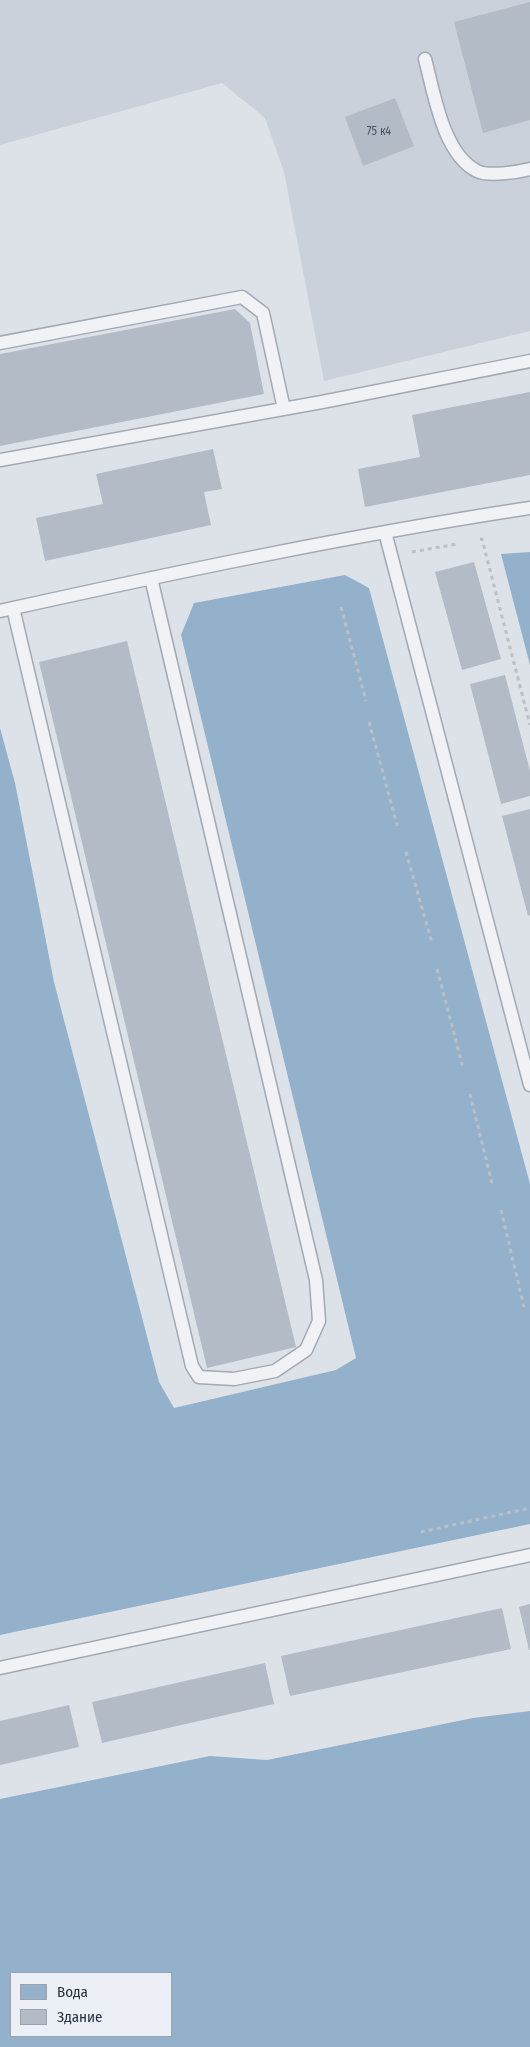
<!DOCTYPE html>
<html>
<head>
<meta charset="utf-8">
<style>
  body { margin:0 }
  #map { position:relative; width:530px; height:2047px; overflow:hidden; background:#dde2e8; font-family:"Fira Sans Condensed",sans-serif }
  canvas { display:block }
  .legend { position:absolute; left:10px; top:1972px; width:162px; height:65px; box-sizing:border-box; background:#ecf0f6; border:1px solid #9ca3ad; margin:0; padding:6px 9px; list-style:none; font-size:15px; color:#253040 }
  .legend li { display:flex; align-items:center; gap:10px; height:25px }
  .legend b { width:25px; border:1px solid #9ca3ad }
</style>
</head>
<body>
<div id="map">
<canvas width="530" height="2047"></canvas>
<ul class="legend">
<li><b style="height:14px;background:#94b1cc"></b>Вода</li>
<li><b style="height:14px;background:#b3bbc6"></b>Здание</li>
</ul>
</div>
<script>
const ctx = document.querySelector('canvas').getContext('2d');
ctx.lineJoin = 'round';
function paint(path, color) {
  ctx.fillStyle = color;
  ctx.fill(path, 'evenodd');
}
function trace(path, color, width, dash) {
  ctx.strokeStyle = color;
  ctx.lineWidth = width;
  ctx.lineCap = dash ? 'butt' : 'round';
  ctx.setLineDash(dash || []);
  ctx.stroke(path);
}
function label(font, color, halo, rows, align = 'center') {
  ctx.font = font + ' "Fira Sans Condensed",sans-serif';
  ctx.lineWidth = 5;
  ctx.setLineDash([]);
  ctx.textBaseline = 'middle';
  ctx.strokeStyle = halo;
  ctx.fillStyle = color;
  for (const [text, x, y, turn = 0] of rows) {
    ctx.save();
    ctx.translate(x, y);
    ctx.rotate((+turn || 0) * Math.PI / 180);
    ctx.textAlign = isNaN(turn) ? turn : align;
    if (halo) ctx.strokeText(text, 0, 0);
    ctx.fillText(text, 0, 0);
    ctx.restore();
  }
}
paint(new Path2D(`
  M0,0H530V331L324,381L284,172L265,118L222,83L0,145Z`), '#cad1da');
paint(new Path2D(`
  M530,552V665L501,554Z
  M345,575L369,588L530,1184V1524L0,1635V728L15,783L54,982L159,1382L174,1408L336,1370L356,1358L181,635L194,603Z
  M530,1711V2047H0V1799L210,1756L267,1760L473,1718ZM11,1973H171V2036H11Z`), '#94b1cc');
paint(new Path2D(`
  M530,2V120L483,133L454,22Z
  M395,98L414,146L363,166L345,117Z
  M235,309L250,323L264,394L0,446V354Z
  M530,392V475L365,507L358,469L420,457L412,415Z
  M213,449L222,489L204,492L211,525L45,561L36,518L103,504L96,474Z
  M474,562L501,659L462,670L435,572Z
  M127,641L296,1347L207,1368L39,662Z
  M505,675L530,771V796L501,804L470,684Z
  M530,809V915L528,916L502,816Z
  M530,1604V1650H529L519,1607Z
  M502,1608L511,1649L290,1696L281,1656Z
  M265,1663L274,1704L102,1743L92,1702Z
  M69,1705L79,1747L0,1765V1721Z`), '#b3bbc6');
const lane = new Path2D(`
  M425,59C434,93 443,154 477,171C488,177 518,172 530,169
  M0,343L242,297L263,313L284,409
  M0,460L322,402L530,361
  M385,532L530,1085
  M13,608L192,1366L199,1377L234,1379L275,1371L306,1350L319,1321L316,1280L151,578
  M0,611C176,572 352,535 530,508
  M0,1668L530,1555`);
trace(lane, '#a2a9b2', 15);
trace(new Path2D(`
  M480,539H482L530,725
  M412,552L457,544
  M341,607L366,701
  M369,722L398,828
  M406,852L432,943
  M437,969L463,1068
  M470,1094L492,1183
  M501,1210L524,1307
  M421,1532L530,1508`), '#bbc0c7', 3, [4, 4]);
trace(lane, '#f0f2f6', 12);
label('12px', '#485362', null, [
  ["75 к4",379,132]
]);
</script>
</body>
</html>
